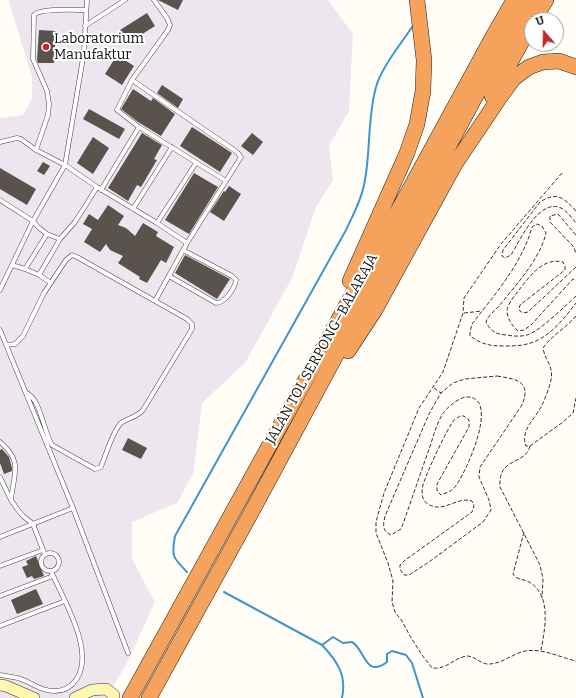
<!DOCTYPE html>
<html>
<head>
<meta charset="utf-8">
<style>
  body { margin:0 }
  #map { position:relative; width:576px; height:698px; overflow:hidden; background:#fffdf5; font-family:Bitter,serif }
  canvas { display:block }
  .north { position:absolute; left:524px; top:12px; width:40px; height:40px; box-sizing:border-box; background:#fff; border:1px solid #a0a0a0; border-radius:50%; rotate:340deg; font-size:11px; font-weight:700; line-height:16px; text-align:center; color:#111 }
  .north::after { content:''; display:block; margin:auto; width:14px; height:18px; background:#c4262e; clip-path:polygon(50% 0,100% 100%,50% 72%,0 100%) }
</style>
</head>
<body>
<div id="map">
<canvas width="576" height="698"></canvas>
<div class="north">U</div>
</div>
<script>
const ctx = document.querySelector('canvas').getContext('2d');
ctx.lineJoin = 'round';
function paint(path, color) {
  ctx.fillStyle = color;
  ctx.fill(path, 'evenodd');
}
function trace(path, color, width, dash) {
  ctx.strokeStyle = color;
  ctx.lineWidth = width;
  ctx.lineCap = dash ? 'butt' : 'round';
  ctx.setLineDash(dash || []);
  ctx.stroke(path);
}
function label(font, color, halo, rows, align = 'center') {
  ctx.font = font + ' Bitter,serif';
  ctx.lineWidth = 4;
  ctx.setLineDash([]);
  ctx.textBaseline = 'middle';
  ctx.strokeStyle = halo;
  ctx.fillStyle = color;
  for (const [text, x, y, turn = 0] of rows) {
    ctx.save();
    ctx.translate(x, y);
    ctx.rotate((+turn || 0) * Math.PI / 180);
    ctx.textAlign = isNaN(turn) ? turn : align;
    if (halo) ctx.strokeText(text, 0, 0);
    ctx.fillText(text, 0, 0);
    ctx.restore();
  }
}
paint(new Path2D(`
  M8,0H328L353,34L349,111L329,146L333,180L316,207L292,278L245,363L202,403L193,474L177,503L132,522V559L155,602L126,665L106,698H0V118L23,115L32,98V77L10,5Z`), '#eee6ef');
trace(new Path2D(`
  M187,572C173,558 171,556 175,536L346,230C353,215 361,201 364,185C371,153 367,119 376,87C381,68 401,44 412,27
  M224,592L322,645C337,661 347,675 342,698
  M322,645L333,637L343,643L352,642C365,649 365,679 387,662V654L392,651L406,655L412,663L423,698`), '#3f96cf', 2);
paint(new Path2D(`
  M158,0H183L178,10Z
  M147,13L155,26L128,43L120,30Z
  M39,30L56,31L54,63H38L37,60Z
  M117,55L134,66L122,85L105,74Z
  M162,85L183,99L178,108L157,93Z
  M133,89L151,101L153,98L175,114L161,136L138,122L121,109Z
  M89,109L125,129L119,139L83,119Z
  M192,127L232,153L220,172L180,146Z
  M142,133L162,145L154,159L157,160L141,187L137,185L128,201L108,188Z
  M252,133L263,142L253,155L241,146Z
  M93,137L109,148L93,174L77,163Z
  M43,162L50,166L44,175L37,171Z
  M0,168L36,189L27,205L0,189Z
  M194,173L218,187L189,234L165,220Z
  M229,186L241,194L224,221L210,212L224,191L225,192Z
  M108,205L124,216L118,225L126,228L135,236L143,223L158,232L156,236L174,247L166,263L161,260L147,283L139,279L140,277L118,263L123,256L110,250L106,244L100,252L84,242L92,229L83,224L89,214L98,220Z
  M185,255L230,279L217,299L175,273Z
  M128,438L147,448L141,459L122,450Z
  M2,449L9,457L12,468V471L4,474L0,463V450Z
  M36,556L44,576L34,579L32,576L27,578L22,567L28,565L26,561Z
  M36,589L43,604L17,614L11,600Z`), '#5a524d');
const lane = new Path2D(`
  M85,26L125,0
  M139,127L226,181
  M0,142L17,138L21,139L36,150L65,165L97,187L157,223L187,243L241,157L237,152L132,80L168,30L170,25L167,18L154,0
  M36,150L48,115L49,104L47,91L33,59L34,15C40,8 75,10 86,10
  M101,190L139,127L117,110L132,80
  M0,200L33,221L38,227L47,234L60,239
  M133,209L172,147
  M157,223L196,163
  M12,265L25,269L39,275L60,239L75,222L84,208L97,187
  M25,269L47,234
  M39,275L51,283
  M169,276L216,303C225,303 235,288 236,280L232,276L183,250
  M0,290L33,221L65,165L84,52L87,0
  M155,301L187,243
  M0,330L73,508L128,653
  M6,345L15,344L23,336L44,293L66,260L72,255L77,257L187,319L192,324V329L143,410C137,417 128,418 121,423C114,429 105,456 101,467L95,469L52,445C44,433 40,397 26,393
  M0,442C23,461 14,474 11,499
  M0,477L11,500L18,510L23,516L33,524L45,555
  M0,537L73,508
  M41 562a9 9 0 1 1 18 0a9 9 0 1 1-18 0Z
  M0,566L43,550
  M0,596L53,576
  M0,626L65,601
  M0,675C6,676 12,677 18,678C31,682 42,692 55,691C64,691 71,687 76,680C96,652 63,599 51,571`);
const secondary = new Path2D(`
  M0,685L6,686L34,698
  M75,698L92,690L106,689L114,695L113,698`);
const highway = new Path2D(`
  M534,20L546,0
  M492,96L532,23
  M350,281L407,153L417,124L423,91L424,60L417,0
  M348,351L375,310L455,164L500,97L514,78L529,67L543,62L559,61L576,67
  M130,698L316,361L491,40L514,0
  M149,698L251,513L507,38L530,0`);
trace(lane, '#444', 5);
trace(secondary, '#333', 12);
trace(highway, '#222', 16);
trace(new Path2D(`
  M562,173L501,244L464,298L463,313L443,372L419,408L384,493L376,522V533L388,563L393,581L392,602L395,612L402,621L410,636L422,655L432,668C447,670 453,658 467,656C474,656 480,663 487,664C500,665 512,654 525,651C542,648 559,657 576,661
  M576,211C564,198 557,191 540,202L503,250L502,256L505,258L511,255C520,240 539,198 561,208C566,210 572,218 576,223
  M576,235L558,214L550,216V222L573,246L576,253
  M576,267L528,312L523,313L519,310L520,305L565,270V266L563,262C543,257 530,276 519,290C514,297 507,304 507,312C508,320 513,327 518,331L524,330L531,325L573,279L576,280
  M576,296C566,305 539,332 527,335C520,337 513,336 506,335C496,334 491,332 486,322C488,315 495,311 499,306C516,285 540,259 546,233L542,226L537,224L532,227C522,264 495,294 472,324L470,332V336C483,345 490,346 505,346C512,346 520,346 527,344C547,340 564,319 576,303
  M464,313L482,311
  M576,316C566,328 551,336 543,348C545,361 554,366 551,380C549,389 545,399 541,407C535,419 520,430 526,446H530L563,422L573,413L576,398
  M497,376C516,379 532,381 522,405L480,467L479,477L489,500L491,510L483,522L429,562L409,575H404L400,569V565L404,561L472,512L474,506L472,501C457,496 443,514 428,504C422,501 421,492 423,485C426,474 448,426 455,419C457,418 459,417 460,416H464L469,420V427L437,484V491L441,495C446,493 450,492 454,488C465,476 502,395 466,397C458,398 446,408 442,415C435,427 432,442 427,455C418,480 410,505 401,529L391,535C382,531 383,525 385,516L429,414L441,393L453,383L465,379Z
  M434,388L441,393
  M530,446C525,466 498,456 500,487L540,565L543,579L542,598
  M524,532L513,574C516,580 524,579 529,582C552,595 545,629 541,650`), '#333', 1, [4, 2]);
trace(lane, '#fff', 4);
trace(secondary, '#fff6b0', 11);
trace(highway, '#f5a25d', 15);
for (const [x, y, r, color] of [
  [46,47,4,"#c4262e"]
]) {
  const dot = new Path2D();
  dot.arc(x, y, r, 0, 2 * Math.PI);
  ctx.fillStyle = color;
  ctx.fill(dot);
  trace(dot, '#fff', 1.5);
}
label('14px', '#111', '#fff', [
  ["Laboratorium",54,39],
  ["Manufaktur",54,55]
], 'left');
label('14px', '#111', '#fff', [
  ["JALAN TOL SERPONG–BALARAJA",322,349,-61]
]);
</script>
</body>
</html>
